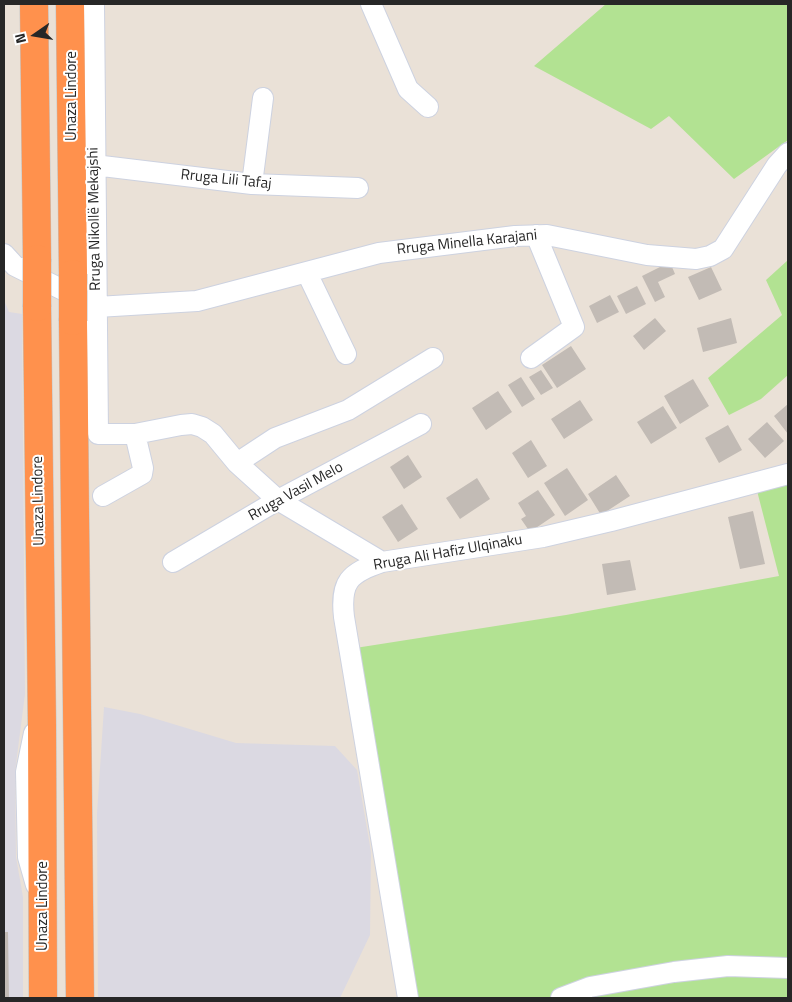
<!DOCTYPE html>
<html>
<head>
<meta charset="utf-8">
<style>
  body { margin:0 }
  #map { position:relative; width:792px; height:1002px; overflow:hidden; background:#eae1d7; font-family:"Titillium Web",sans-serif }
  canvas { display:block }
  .frame { position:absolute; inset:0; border:5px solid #272727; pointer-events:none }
  .north { position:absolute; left:10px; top:10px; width:50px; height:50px; -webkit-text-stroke:4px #fff; paint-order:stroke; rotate:257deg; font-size:14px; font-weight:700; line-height:20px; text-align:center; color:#272727 }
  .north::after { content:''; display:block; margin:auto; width:18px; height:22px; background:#272727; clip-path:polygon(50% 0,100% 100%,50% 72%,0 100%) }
</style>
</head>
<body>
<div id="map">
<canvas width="792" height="1002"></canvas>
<div class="frame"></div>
<div class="north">N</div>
</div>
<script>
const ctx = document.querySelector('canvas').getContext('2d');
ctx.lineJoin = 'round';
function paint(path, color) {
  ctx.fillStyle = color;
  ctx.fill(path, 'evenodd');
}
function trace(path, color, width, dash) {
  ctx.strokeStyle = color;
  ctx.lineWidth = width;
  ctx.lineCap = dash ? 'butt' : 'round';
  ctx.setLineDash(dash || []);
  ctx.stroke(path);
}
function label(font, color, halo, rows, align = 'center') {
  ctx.font = font + ' "Titillium Web",sans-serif';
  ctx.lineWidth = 4;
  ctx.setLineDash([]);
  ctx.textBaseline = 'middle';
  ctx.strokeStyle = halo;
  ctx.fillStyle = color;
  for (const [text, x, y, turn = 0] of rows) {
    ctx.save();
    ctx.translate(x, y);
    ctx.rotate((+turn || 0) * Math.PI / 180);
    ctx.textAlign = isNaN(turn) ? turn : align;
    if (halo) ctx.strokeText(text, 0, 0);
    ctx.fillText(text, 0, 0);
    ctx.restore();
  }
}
paint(new Path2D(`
  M4,300L9,312L22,314L25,694L15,772L16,857L23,897V998H4Z
  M104,707L140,714L236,743L335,746L357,770L371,852L370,935L340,998H98L97,814Z`), '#dbd9e2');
paint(new Path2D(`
  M606,4H788V140L734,179L669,116L651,129L534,66Z
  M788,260V375L761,399L729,415L708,378L782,315L766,280Z
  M788,474V998H408L349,649L566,615L779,576L755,483Z`), '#b2e292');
paint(new Path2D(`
  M670,262L675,274L658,282L665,297L655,302L642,276Z
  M711,267L722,290L699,300L688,277Z
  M637,286L646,304L626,314L617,296Z
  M610,295L619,312L597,323L589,306Z
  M655,318L666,331L644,350L633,336Z
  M731,318L737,343L703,352L697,328Z
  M571,346L586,369L557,388L542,365Z
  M541,370L553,388L541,395L529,377Z
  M521,377L535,399L522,407L508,385Z
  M693,379L709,406L680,424L664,396Z
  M498,391L512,412L486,430L472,408Z
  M580,400L593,420L564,439L551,419Z
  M788,404V434L774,416Z
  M663,406L677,428L651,444L637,422Z
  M767,422L784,441L765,458L748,439Z
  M728,425L742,450L719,463L705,438Z
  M531,440L547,466L528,478L512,453Z
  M408,455L422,477L404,489L390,467Z
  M567,468L588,500L565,516L544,483Z
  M616,475L630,496L601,515L588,494Z
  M477,478L490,499L460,519L446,498Z
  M538,490L555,515L530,532L521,519L526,516L518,503Z
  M402,504L418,529L398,542L382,517Z
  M753,511L765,564L740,569L728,517Z
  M630,560L636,590L607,595L602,564Z
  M4,932H8L9,998H4Z`), '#c2bbb5');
const minor = new Path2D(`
  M94,4L98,434H135L181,425L192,424L202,427L213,434L237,463L278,500L382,562
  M371,4L408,89L428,107
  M94,165L252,184L358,188
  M252,184L263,98
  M4,254L15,266L97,307L197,301L379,253L515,236L547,235L647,255L696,259L710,256L723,249L777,165L788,153
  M307,273L346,354
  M531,358L574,327L536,235
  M237,463L275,438L348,410L433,358
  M103,496L142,474L143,468L135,434
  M173,562L278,500L421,424
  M34,733L26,772L28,857L36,885
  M408,998L344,617C340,582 349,573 382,562L543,537L611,521L788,474
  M561,998L590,987L674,972L728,966L788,968`);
const highway = new Path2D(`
  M34,4L37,259
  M70,4L73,274
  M37,307L42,726L43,998
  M73,321L80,998`);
trace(minor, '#cdd2e0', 22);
trace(highway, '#c3c3c3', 29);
trace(minor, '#fff', 20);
trace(highway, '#ff914d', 28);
const highwayBridge = new Path2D(`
  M37,307V259
  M73,321V274`);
trace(highwayBridge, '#c3c3c3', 29, []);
trace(highwayBridge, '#ff914d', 28);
label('15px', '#272727', '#fff', [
  ["Unaza Lindore",72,96,-90],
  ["Rruga Lili Tafaj",226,180,6],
  ["Rruga Nikollë Mekajshi",95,219,-91],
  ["Rruga Minella Karajani",467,243,-6],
  ["Rruga Vasil Melo",296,492,-29],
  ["Unaza Lindore",39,501,-91],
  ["Rruga Ali Hafiz Ulqinaku",448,553,-10],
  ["Unaza Lindore",43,906,-90]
]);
</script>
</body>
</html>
